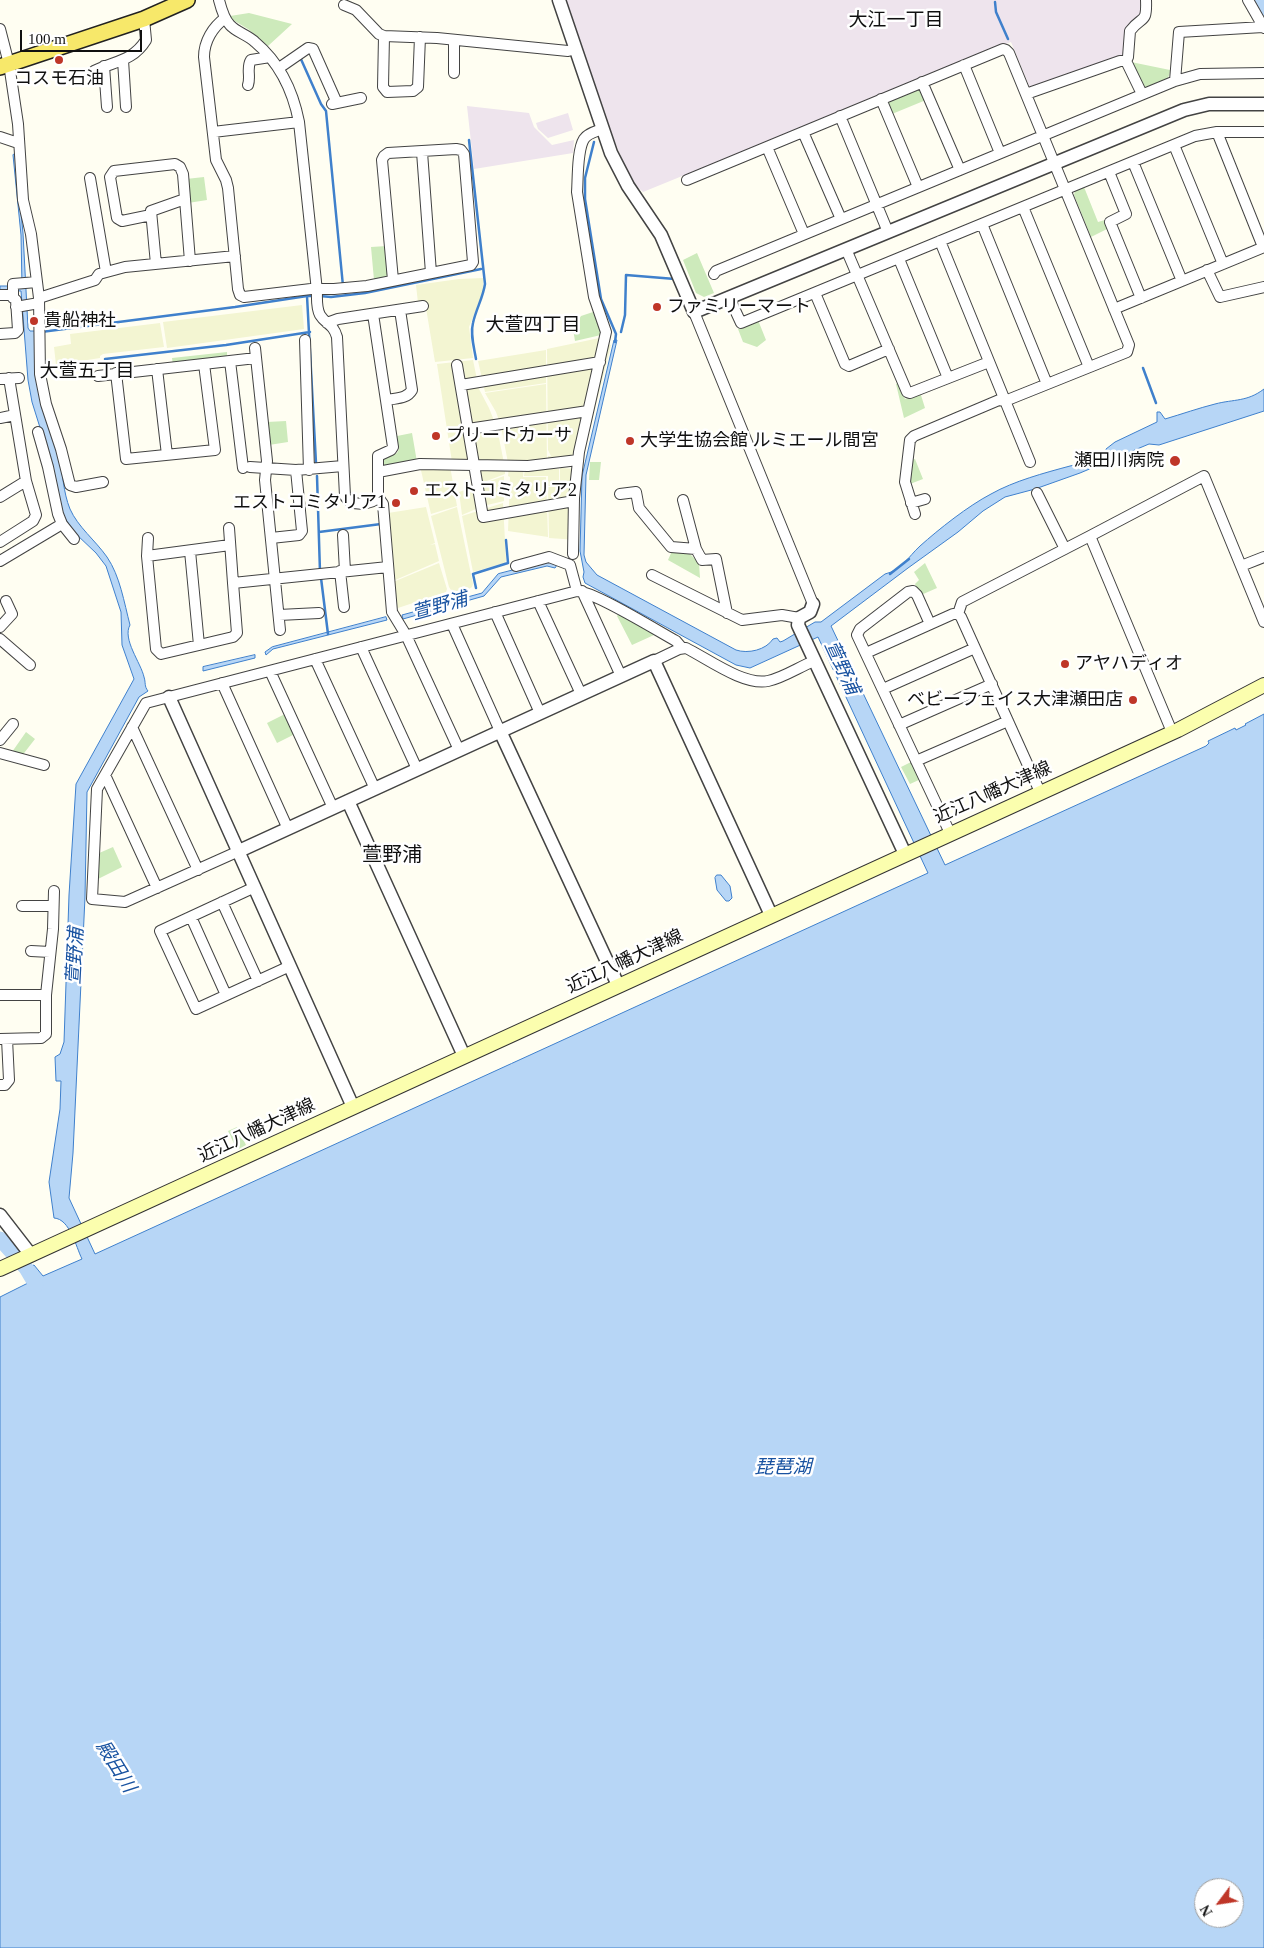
<!DOCTYPE html>
<html>
<head>
<meta charset="utf-8">
<style>
  body { margin:0 }
  #map { position:relative; width:1264px; height:1948px; overflow:hidden; background:#fffef2; font-family:"Times New Roman",serif }
  canvas { display:block }
  .north { position:absolute; left:1194px; top:1878px; width:50px; height:50px; box-sizing:border-box; background:#fff; border:1px solid #9f9f9f; border-radius:50%; rotate:239deg; font-size:14px; font-weight:700; line-height:20px; text-align:center; color:#101010 }
  .north::after { content:''; display:block; margin:auto; width:18px; height:22px; background:#bf3628; clip-path:polygon(50% 0,100% 100%,50% 72%,0 100%) }
  .scale { position:absolute; left:20px; top:30px; width:122px; height:22px; box-sizing:border-box; border:2px solid #101010; border-top:0; padding-left:6px; font-size:15px; line-height:18px; white-space:nowrap; color:#101010; -webkit-text-stroke:4px #fff; paint-order:stroke }
</style>
</head>
<body>
<div id="map">
<canvas width="1264" height="1948"></canvas>
<div class="north">N</div>
<div class="scale">100 m</div>
</div>
<script>
const ctx = document.querySelector('canvas').getContext('2d');
ctx.lineJoin = 'round';
function paint(path, color) {
  ctx.fillStyle = color;
  ctx.fill(path, 'evenodd');
}
function trace(path, color, width, dash) {
  ctx.strokeStyle = color;
  ctx.lineWidth = width;
  ctx.lineCap = dash ? 'butt' : 'round';
  ctx.setLineDash(dash || []);
  ctx.stroke(path);
}
function label(font, color, halo, rows, align = 'center') {
  ctx.font = font + ' "Times New Roman","Noto Sans JP",serif';
  ctx.lineWidth = 5;
  ctx.setLineDash([]);
  ctx.textBaseline = 'middle';
  ctx.strokeStyle = halo;
  ctx.fillStyle = color;
  for (const [text, x, y, turn = 0] of rows) {
    ctx.save();
    ctx.translate(x, y);
    ctx.rotate((+turn || 0) * Math.PI / 180);
    ctx.textAlign = isNaN(turn) ? turn : align;
    if (halo) ctx.strokeText(text, 0, 0);
    ctx.fillText(text, 0, 0);
    ctx.restore();
  }
}
paint(new Path2D(`
  M563,0H1141V15L1125,54L1121,56L1030,88L1011,42L643,192L631,181L610,130L606,128Z
  M467,106L529,113L534,127L552,145L574,140L573,153L474,169Z
  M568,113L573,130L548,138L538,129L536,123Z`), '#eee4ed');
paint(new Path2D(`
  M483,278V292L469,327L473,358L435,362L425,302L418,303L416,285L459,279Z
  M302,305L304,329L167,348L163,322Z
  M160,323L164,347L103,354L100,356V358L56,365L54,347L71,344L70,334Z
  M609,336L608,344L611,345L583,457H577L584,458L583,466L548,464V456H551L548,450L547,349Z
  M546,350V383L485,392L478,361Z
  M473,360L479,389L489,408L497,428L504,463L452,462L437,364Z
  M546,384L547,463H508L501,426L496,412L485,393Z
  M420,466H450L457,506L431,514Z
  M509,466L524,467L523,477H546L548,537L508,531L510,477L508,476Z
  M505,467V474L479,484L476,469Z
  M525,468L559,469V486H548V476H524Z
  M560,468L581,469L580,483H560Z
  M504,476V501L483,506L462,515L459,492Z
  M559,484H580L577,540L549,538L548,487H559Z
  M503,503L506,560L505,563L473,572L462,516Z
  M426,507L435,543L430,545L435,544L439,561L393,581L388,513Z
  M457,507L473,584L472,587L469,589L453,593L449,587L431,516Z
  M439,563L447,589L446,592L398,608L397,606L394,607L393,582Z`), '#f3f5d2');
paint(new Path2D(`
  M249,13L292,24L268,46L248,29L233,20L230,16Z
  M1131,62L1170,70C1170,83 1156,85 1146,89L1142,86Z
  M918,88L922,90L926,100L892,114L888,104L890,100Z
  M204,177L207,200L188,203L186,179Z
  M1084,187L1098,222L1105,220L1109,228L1091,237L1074,195L1075,191Z
  M387,246L389,272L385,279L374,280L371,247Z
  M697,253L714,293L704,297L696,293L683,260Z
  M593,312L601,327V335L575,341L573,329L581,316Z
  M758,320L766,340L757,347L743,342L738,329Z
  M227,352V359L173,365L172,358Z
  M898,383L905,399L920,392L925,408L904,418L896,384Z
  M286,421L288,442L269,445L267,422Z
  M412,433L417,462L381,467L383,458L397,453L399,449L397,436Z
  M915,459L923,479L910,484L909,481L912,460Z
  M590,462H601L599,480H589Z
  M672,551L688,552L699,563L700,578L668,560Z
  M925,563L937,588L921,595L915,584L919,580L914,572Z
  M619,613L655,633L654,635L632,645L617,616Z
  M285,714L295,734L277,743L267,723Z
  M26,732L35,739L21,757L12,752Z
  M913,761L921,779L910,784L901,767Z
  M113,847L122,867L98,879L97,854Z
  M237,1127L246,1145L237,1150L228,1131Z`), '#cdeabb');
const water = new Path2D(`
  M15,154L23,233L28,328L30,331H37C27,374 51,415 59,456C63,473 63,492 70,509C78,527 95,540 107,557C120,576 124,602 130,625C122,639 141,663 144,677C146,683 144,686 148,691L139,697L87,792L85,897L73,1153L69,1198L95,1254L928,873L818,637L750,668L736,665L585,583L583,577L584,572L580,551L582,476L614,340H617L586,475L584,555L586,562L597,575L736,650C748,654 766,650 773,639L777,638L780,642L783,641L815,622H821L885,574C902,570 908,557 920,546C939,529 968,506 991,494C1014,481 1044,473 1070,466C1081,463 1097,464 1106,457V449L1115,442L1157,422V412H1160L1165,419C1182,414 1199,408 1215,404C1234,399 1247,402 1264,389V411L1159,445L1149,444L1080,473L1035,489L1005,497L983,511L958,532L908,568L831,626L945,865L1206,746L1209,743L1208,741L1235,728L1236,730L1246,725L1245,724L1264,714V1948H0V1297L30,1282L20,1271L34,1265L43,1276L82,1259C76,1247 70,1219 54,1218L49,1182L60,1109L61,1081H56L55,1057L60,1054L64,1042L69,895L76,784L134,679L122,645L121,612L106,566L96,553L76,534L66,520L61,509L47,450L32,402L28,380L21,291L0,290V286H22L21,235L13,155ZM1204,1888H1234V1918H1204Z
  M548,561L557,565L555,568L547,566L501,577L484,596L403,619L402,615L482,593L498,574Z
  M386,617L387,620L273,649L266,655L265,652L272,647Z
  M255,655V658L203,671V667Z
  M717,875H721L730,886L732,898L729,901H726L717,890L715,878Z`);
paint(water, '#b7d6f6');
trace(water, '#3f80cc', 1);
trace(new Path2D(`
  M995,2L996,12L1008,39
  M300,57L321,104L326,111L343,286
  M469,140L485,284C483,298 476,309 473,323C470,334 474,347 476,359
  M594,142L585,178V199L601,299L616,334L615,342
  M314,296H307L316,463
  M320,296L331,297L365,293L481,269
  M41,332L235,307L307,296
  M621,332L625,315L626,275L675,279
  M105,359L226,345L310,332
  M1143,368L1156,403
  M1092,462L1106,458
  M317,476L320,572
  M319,532L381,524
  M890,574L909,559
  M321,578L328,634
  M476,588L473,574L508,563L506,540`), '#3f80cc', 2.5);
trace(new Path2D(`
  M1258,0L1264,11
  M0,1239L26,1268L36,1285`), '#b7d6f6', 15);
const minor = new Path2D(`
  M219,0C221,8 224,19 230,25C236,32 248,35 255,42C280,63 293,91 299,122L317,291C317,298 316,308 320,315C326,325 333,323 337,337L345,496C350,507 372,505 378,497V456L391,450L393,447L373,314
  M1248,0L1264,28
  M344,5L356,10L379,34L384,36L437,38L568,51L576,49
  M225,18C213,27 204,41 204,57L216,160L226,180L228,188L238,289L240,295L244,297L311,289H334L367,286L471,265L473,262L464,154L461,150L456,149L388,153L384,156L382,160L393,280
  M0,29L9,64L18,124L23,200L31,234L39,298L40,374L46,404L61,449L70,485L76,487L103,482
  M384,36L383,87L387,92L413,91L418,87L420,37
  M123,60L126,107
  M1126,61L1128,57L1130,31C1142,15 1147,25 1146,0
  M964,65L1000,153
  M104,66L107,107
  M279,68L308,48L313,49L337,103
  M94,71C115,61 133,61 146,40L144,19
  M454,73V40
  M1175,81L1179,32L1263,27
  M922,82L960,170
  M248,85C251,76 246,68 251,60L270,57
  M1026,94L1120,61H1126L1142,94
  M881,99L918,187
  M332,104L361,98
  M840,116L888,232
  M213,132L299,122
  M803,132L841,219
  M1217,132L1263,247
  M0,137L18,143
  M1174,145L1223,264
  M767,147L804,234
  M422,152L431,273
  M1133,162L1182,281
  M1109,172L1126,214L1110,222L1141,298
  M90,178L106,272
  M687,180L1003,49L1006,50L1009,53L1129,345L1127,352L1005,401L999,400L914,436L910,440L905,482L915,514
  M1023,207L1089,367
  M151,215L122,221L117,218L110,177L114,171L175,164L180,167L183,174L185,199
  M982,224L1047,384
  M940,241L1030,462
  M846,249L907,392L910,393L989,362
  M899,259L948,378
  M156,264L151,211L185,199L190,261
  M1207,270L1220,297L1264,287
  M714,274L716,271L1175,81L1200,74L1264,73
  M815,293L845,364L849,366L889,349
  M0,295H10L16,300L18,330L15,333L0,334
  M729,297L741,323L1195,136L1217,132H1264
  M13,298V284L37,282
  M39,298L95,280L99,274L125,267L235,256
  M16,307L39,303
  M1114,309L1264,247
  M694,312L813,604
  M327,323L338,319L423,306
  M305,340L309,470
  M255,348L267,461L265,480L280,630
  M230,361L243,468
  M457,365L483,517L574,501
  M157,369L167,455
  M116,373L126,459L215,450L204,364
  M98,376L256,358
  M0,379L19,378
  M461,385L600,362
  M387,400C396,398 407,399 412,390L400,310
  M0,418L15,415
  M468,429L588,411
  M250,467L296,470L343,466
  M378,472L420,464L528,466L578,460
  M1037,493L1065,549
  M620,494L636,492L639,508L671,547L696,549
  M0,497L26,481
  M378,497L383,504L392,612L406,635L459,750
  M683,500L696,549L702,560L716,559L727,613
  M911,503L925,499
  M62,524L74,539
  M229,528L233,583
  M343,535L345,571
  M148,538L147,556L156,649L161,654L233,637L237,633L233,583L388,567
  M271,538L299,535L302,531L296,470
  M0,542L33,521L36,515L26,481L9,378
  M190,551L199,645
  M573,554L574,498L579,452L606,332L594,297L577,192C578,179 577,150 584,139C588,133 595,132 602,129
  M147,556L230,545
  M0,561L62,524L58,514L48,467L38,432
  M516,566L549,557L570,565L577,591
  M1241,566L1264,557
  M340,571L344,607
  M652,575L742,620L782,615L799,618
  M582,591L621,676
  M538,601L581,694
  M495,612L540,713
  M958,614L962,602L1090,536
  M279,615L319,613
  M452,624L500,731
  M930,624L917,595L913,591L908,592L860,629L857,635L950,833
  M0,627L12,614L6,601
  M0,639L30,665
  M361,647L417,769
  M866,653L953,614H958L961,617L1040,792
  M315,659L375,789
  M654,661L679,649L686,648C708,659 744,686 768,681C783,678 799,667 814,661
  M270,671L333,808
  M222,683L288,829
  M883,689L975,648
  M899,725L992,684
  M132,727L198,870
  M1172,732L1090,536L1204,476L1264,622
  M0,740L13,724
  M0,753L44,765
  M916,761L1008,721
  M105,775L157,888
  M239,851L125,902L92,899L97,789L146,703L577,591C595,592 656,630 676,641L682,648
  M255,887L160,931L196,1009L290,966
  M222,902L258,981
  M22,906H53
  M191,917L226,995
  M31,951L50,952
  M0,995H46
  M0,1039L41,1038L46,1034V995L53,929L54,891
  M0,1085H5L9,1080L7,1039`);
const tertiary = new Path2D(`
  M559,0L611,153L628,186L661,235L694,312L1184,110L1209,104H1264
  M813,604L810,612L799,618L798,625L905,854
  M169,697L353,1107
  M500,731L618,985
  M348,801L464,1056
  M239,851L654,661L771,915
  M0,1215L31,1255`);
const secondary = new Path2D(`
  M0,1269L1178,730L1264,685`);
const primary = new Path2D(`
  M0,67L144,19L187,0`);
trace(minor, '#434343', 12);
trace(tertiary, '#434343', 15);
trace(secondary, '#323232', 16);
trace(primary, '#212121', 18);
trace(minor, '#fff', 10);
trace(tertiary, '#fff', 12);
trace(secondary, '#fbfeae', 14);
trace(primary, '#f7e86a', 15);
for (const [x, y, r, color] of [
  [59,60,5,"#bf3628"],
  [657,307,5,"#bf3628"],
  [34,321,5,"#bf3628"],
  [436,436,5,"#bf3628"],
  [630,441,5,"#bf3628"],
  [1175,461,6,"#bf3628"],
  [414,491,5,"#bf3628"],
  [396,503,5,"#bf3628"],
  [1065,664,5,"#bf3628"],
  [1133,700,5,"#bf3628"]
]) {
  const dot = new Path2D();
  dot.arc(x, y, r, 0, 2 * Math.PI);
  ctx.fillStyle = color;
  ctx.fill(dot);
  trace(dot, '#fff', 2);
}
label('18px', '#101010', '#fff', [
  ["コスモ石油",59,79,"center"],
  ["ファミリーマート",667,307],
  ["貴船神社",44,321],
  ["プリートカーサ",446,436],
  ["大学生協会館 ルミエール間宮",640,441],
  ["瀬田川病院",1164,461,"right"],
  ["エストコミタリア2",424,491],
  ["エストコミタリア1",386,503,"right"],
  ["アヤハディオ",1075,664],
  ["ベビーフェイス大津瀬田店",1123,700,"right"]
], 'left');
label('18px', '#101010', '#fff', [
  ["近江八幡大津線",993,793,-24],
  ["近江八幡大津線",625,962,-25],
  ["近江八幡大津線",257,1131,-25]
]);
label('19px', '#101010', '#fff', [
  ["大江一丁目",896,21],
  ["大萱四丁目",533,326],
  ["大萱五丁目",87,372]
]);
label('italic 19px', '#1953a1', '#fff', [
  ["萱野浦",440,607,-16],
  ["萱野浦",841,668,65],
  ["萱野浦",76,956,-87],
  ["琵琶湖",783,1468],
  ["殿田川",115,1767,58]
]);
label('20px', '#101010', '#fff', [
  ["萱野浦",392,856]
]);
</script>
</body>
</html>
